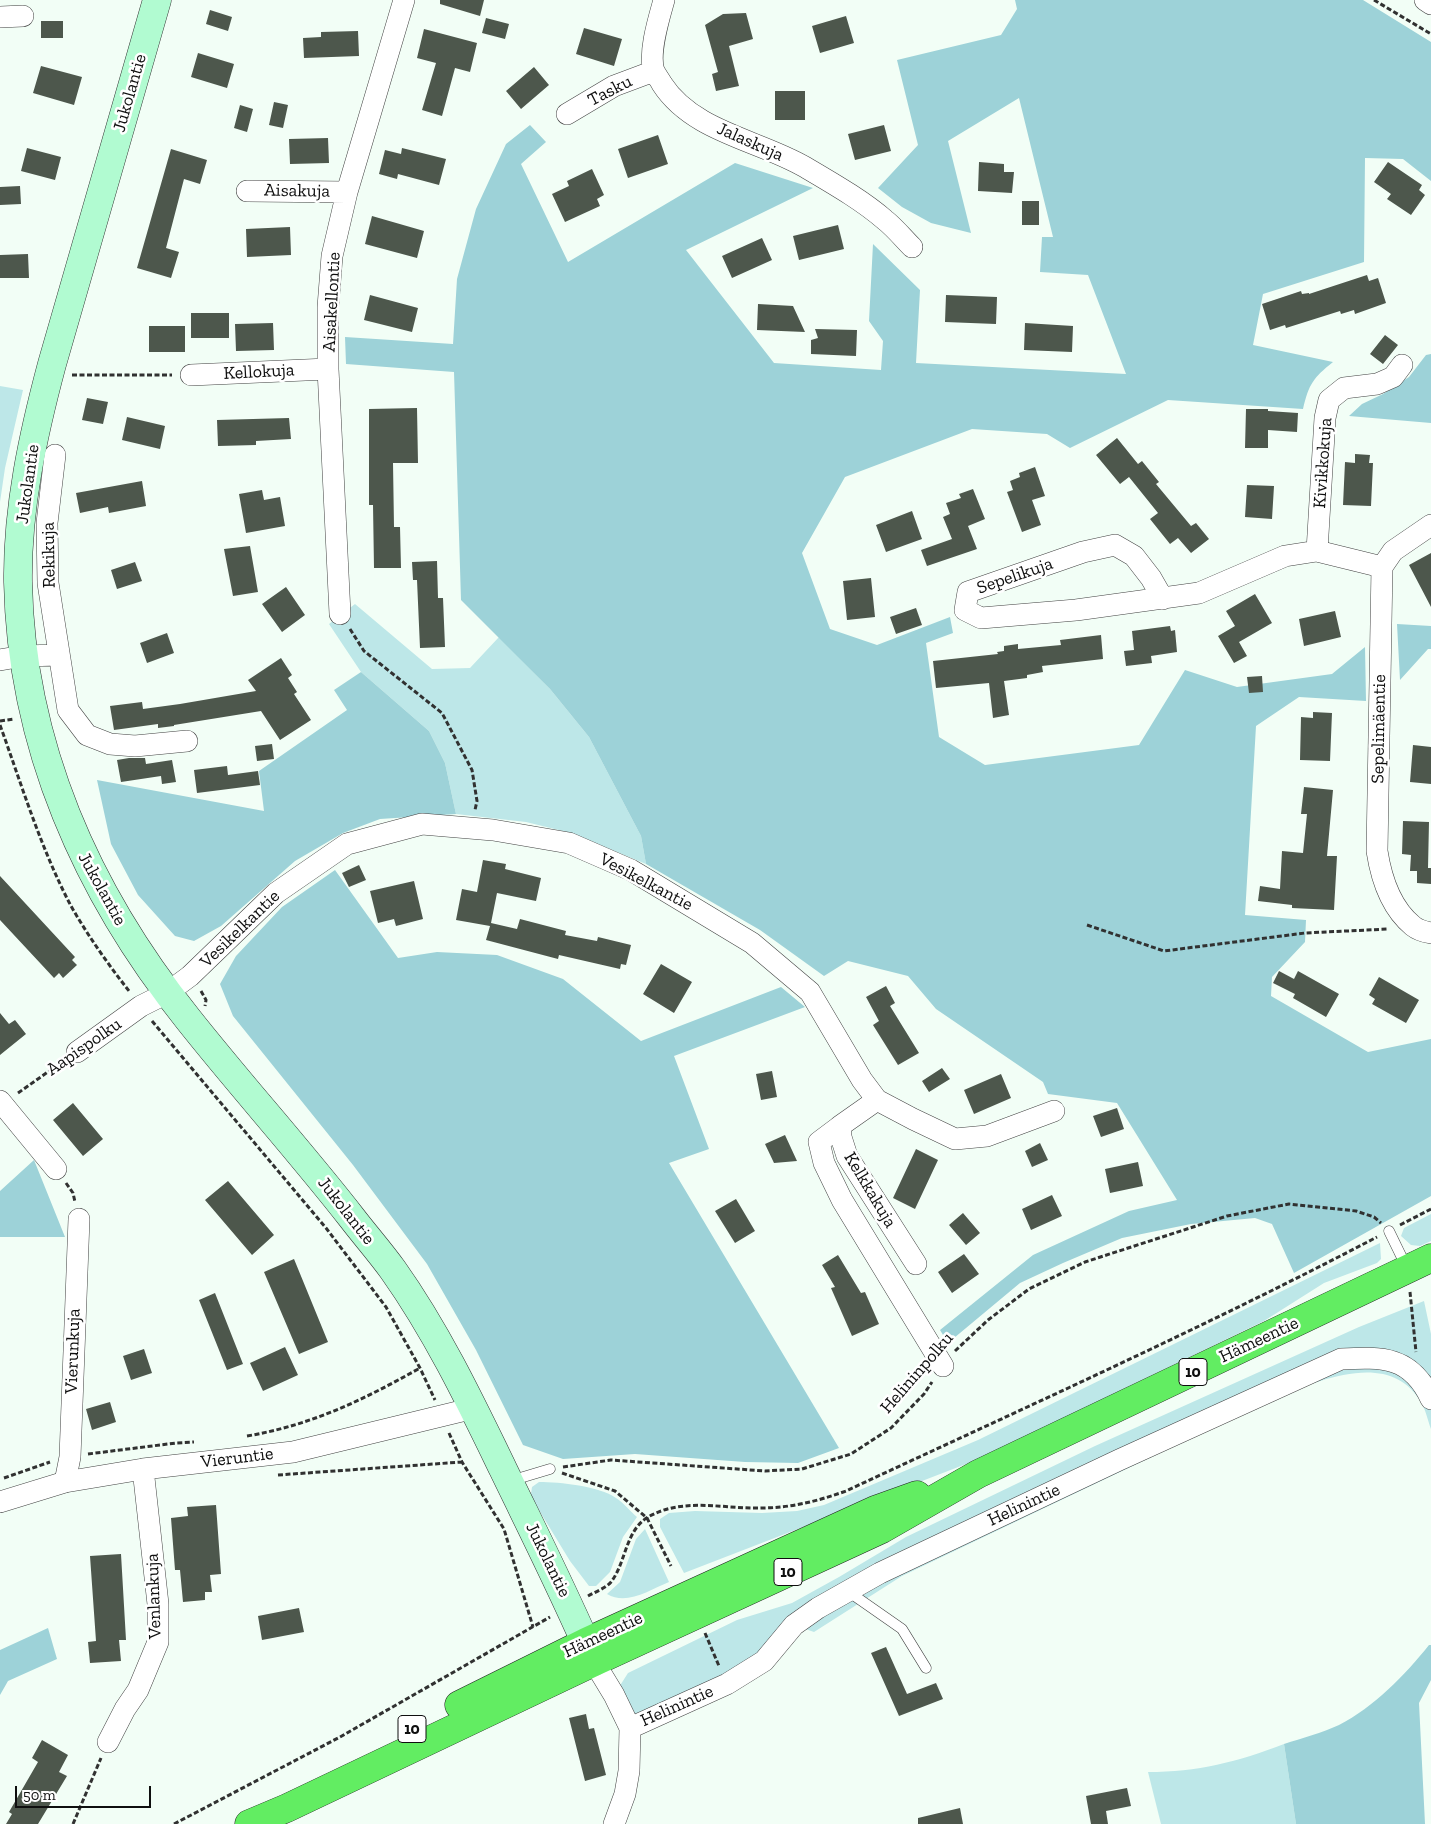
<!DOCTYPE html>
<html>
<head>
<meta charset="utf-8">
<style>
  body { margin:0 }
  #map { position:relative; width:1431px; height:1824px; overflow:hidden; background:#f2fef6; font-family:"Zilla Slab",serif }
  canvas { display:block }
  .scale { position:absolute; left:15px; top:1786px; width:136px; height:22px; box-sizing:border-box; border:2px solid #0f0f0f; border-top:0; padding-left:6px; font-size:15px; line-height:18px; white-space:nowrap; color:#0f0f0f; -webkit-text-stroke:4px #fff; paint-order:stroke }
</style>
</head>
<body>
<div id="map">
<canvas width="1431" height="1824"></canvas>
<div class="scale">50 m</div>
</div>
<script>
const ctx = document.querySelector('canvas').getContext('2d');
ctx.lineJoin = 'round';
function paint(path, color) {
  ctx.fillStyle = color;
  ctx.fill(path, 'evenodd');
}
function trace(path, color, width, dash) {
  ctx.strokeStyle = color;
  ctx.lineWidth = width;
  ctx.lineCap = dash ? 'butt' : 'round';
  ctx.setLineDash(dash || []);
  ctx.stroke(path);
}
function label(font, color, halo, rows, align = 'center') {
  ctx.font = font + ' "Zilla Slab",serif';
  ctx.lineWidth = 5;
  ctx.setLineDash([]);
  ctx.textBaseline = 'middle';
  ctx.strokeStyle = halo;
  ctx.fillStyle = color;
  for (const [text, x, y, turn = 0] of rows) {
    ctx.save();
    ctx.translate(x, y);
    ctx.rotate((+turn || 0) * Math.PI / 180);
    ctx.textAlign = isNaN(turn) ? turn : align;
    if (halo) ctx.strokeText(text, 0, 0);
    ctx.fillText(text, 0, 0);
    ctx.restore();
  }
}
paint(new Path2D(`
  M0,386L23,390L5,468L0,502Z
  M355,604L432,669L470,668L499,637L550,689L589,737L641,836L646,864L571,833L526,822L456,814L445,763L429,731L361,672L329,624Z
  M1431,1214V1241L1420,1246L1411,1245L1401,1236L1404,1228Z
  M1380,1243L1381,1259L1377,1263L1324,1283L1264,1321L979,1459L684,1573L660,1527V1519L669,1513L695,1511L762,1513L797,1511L824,1505L978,1440Z
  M1424,1301L1431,1334V1429C1428,1421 1426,1411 1422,1404C1392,1348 1320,1380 1277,1397L902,1576L814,1632L794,1625L727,1684L630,1728L614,1695L628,1673L737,1620L792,1603L839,1577L906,1537L1095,1446L1359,1327Z
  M539,1482C560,1482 599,1486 616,1498C624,1503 630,1511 637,1517L623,1537L610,1572L596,1586H589L570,1561L534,1502L531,1494L532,1487Z
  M645,1529L669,1582C649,1590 627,1606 607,1594L620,1582L636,1539Z
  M1284,1744L1296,1824H1161L1148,1772C1197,1772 1238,1762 1284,1744Z`), '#bde7e8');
paint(new Path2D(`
  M1015,0H1363L1431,42V181L1403,159L1365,158L1364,262L1263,294L1253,345L1333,362C1313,378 1309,384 1303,409L1168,400L1070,448L1047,434L972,429L845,477L802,553L830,629L877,645L950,617L953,633L926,643L939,737L985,765L1139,745L1185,670L1237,687L1332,674L1365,647L1366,701L1299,697L1256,726L1245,915L1306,920L1305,942L1272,977L1271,996L1368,1052L1431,1039V1196L1294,1273L1272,1224L1255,1218L1191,1224L1122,1238L1063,1263L1020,1283L948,1343L940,1330L1033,1255L1129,1211L1177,1200L1117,1103L1048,1094L1043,1082L936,1009L908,976L848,961L824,976L760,930L646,864L641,836L589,737L550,689L461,600L454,372L346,364L345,337L453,344L457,279L476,209L506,144L530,125L546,142L521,164L568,262L735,163L813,188L686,250L774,363L881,370L883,341L869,321L873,244L920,290L916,363L1126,374L1088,275L1040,272L1042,237H1053L1019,98L948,141L971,233L931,223L902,207L878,188L918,145L897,60L1001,35L1017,9Z
  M1431,354V423L1349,416L1362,404L1383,394L1409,377L1426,355Z
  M1397,624L1431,626V649H1428L1400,680Z
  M361,672L429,731L445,763L456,814L380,819L343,833L295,861L221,926L194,941L175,936L138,895L111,844L97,780L264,811L259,771L347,710L334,690Z
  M335,870L398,958L437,952L497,955L563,979L641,1041L781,987L805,1007L674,1056L709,1149L669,1163L839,1448L798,1463L745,1462L635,1454L563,1459L523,1445L476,1350L427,1264L353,1165L233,1016L220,984L236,956L282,907Z
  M34,1160L65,1237H0V1191Z
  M48,1628L57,1659L8,1681L0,1695V1650Z
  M1429,1645H1431V1680L1419,1703L1425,1824H1296L1284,1744C1302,1738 1322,1733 1339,1725C1374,1707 1405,1675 1429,1645Z`), '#9dd2d8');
paint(new Path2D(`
  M440,0H484L480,16L440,4Z
  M210,10L232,17L228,31L206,24Z
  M746,13L753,39L729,46L739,86L716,91L712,74L718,72L705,25L723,14Z
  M846,16L854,43L820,53L812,26Z
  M486,18L509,24L505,39L482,33Z
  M41,21H63V38H41Z
  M584,28L622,39L614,66L576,54Z
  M424,29L477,43L470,72L455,68L442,116L422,110L436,63L417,58Z
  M358,31L359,56L304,58L303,38L321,37V32Z
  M198,53L234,64L227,88L191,77Z
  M41,66L82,77L74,105L33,93Z
  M534,67L549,85L521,109L506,91Z
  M775,91H805V120H775Z
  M274,102L288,105L283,128L269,125Z
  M240,105L253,109L247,132L234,128Z
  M884,125L891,151L855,160L848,134Z
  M658,135L668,164L628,178L618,149Z
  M328,138L329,163L290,164L289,139Z
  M27,148L61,157L55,180L21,171Z
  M402,148L446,159L439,185L398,174L397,179L379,174L385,150L401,154Z
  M171,149L207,160L200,184L184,179L166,248L179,252L171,278L137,268Z
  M979,162L1004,164V172H1014L1012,193L978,191Z
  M1388,162L1422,185L1419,190L1425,195L1411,215L1387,199L1391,194L1374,182Z
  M592,169L604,195L597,199L600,206L565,222L552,194L569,186L567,181Z
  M20,186L21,204L0,205V187Z
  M1022,201H1039V225H1022Z
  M372,216L424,231L417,258L365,244Z
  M838,225L844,249L799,260L793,236Z
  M290,227L291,255L247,257L246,229Z
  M762,238L772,260L732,278L722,256Z
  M28,254L29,278H0V255Z
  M1367,275L1369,281L1378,278L1386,303L1355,314L1354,310L1341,314L1340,311L1286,328L1285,325L1270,330L1262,304L1301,291L1302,294L1309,293V294Z
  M370,295L418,308L412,332L364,320Z
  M946,295L997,297L996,324L945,322Z
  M758,304L793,306L805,332L757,330Z
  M191,313H229V338H191Z
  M273,323L274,350L236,351L235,324Z
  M1025,323L1073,326L1072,352L1024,350Z
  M149,326H185V352H149Z
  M815,329L857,330L856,356L811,354V340L818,338Z
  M1385,335L1398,345L1383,364L1370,354Z
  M87,398L108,402L103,424L82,420Z
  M417,408L418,463H393L394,527H400L401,568H374L373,505H369V409Z
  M1246,409H1268V411L1298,413L1297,432L1268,430V448H1245Z
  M127,417L165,426L160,449L122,440Z
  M289,418L291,439L256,441V445L218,446L217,420Z
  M1117,438L1138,464L1142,461L1159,482L1156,484L1191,526L1196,523L1209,539L1191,553L1178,538L1170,544L1150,519L1158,513L1129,477L1120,484L1096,455Z
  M1355,454L1370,455L1369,463H1373L1371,506L1343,505L1345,462L1355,463Z
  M1035,467L1045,496L1032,500L1041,525L1022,532L1007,492L1013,490L1010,481L1020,477L1019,473Z
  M142,481L146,506L109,513L108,507L80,513L76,493Z
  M1247,485L1274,486L1272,519L1245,517Z
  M973,489L985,519L968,526L977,549L927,566L921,550L952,539L943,517L950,514L946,503L961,498L959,494Z
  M262,490L264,500L280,497L285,526L246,533L239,494Z
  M912,511L922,539L886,552L876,525Z
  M250,546L258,592L233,596L224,549Z
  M1431,553V607L1409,565Z
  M437,561L438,598H443L445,647L420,648L417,580H413L412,562Z
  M135,562L142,581L117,589L111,570Z
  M871,578L875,617L847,620L843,581Z
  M286,587L305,615L282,632L262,604Z
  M1255,594L1272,623L1239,642L1247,656L1234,663L1218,636L1235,626L1226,611Z
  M916,608L922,625L896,634L890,617Z
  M1335,611L1341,637L1304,646L1299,619Z
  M1170,626L1171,631L1175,630L1177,652L1151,656L1152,663L1126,666L1124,651L1134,650L1132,631Z
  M167,633L174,653L147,663L140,643Z
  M1101,635L1103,659L1042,666L1043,672L1027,675V678L1004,681L1009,715L993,718L989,683L936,688L933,661L998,654L997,652L1004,651V646L1018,644V649L1061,645L1060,640Z
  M281,658L292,675L288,678L297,692L294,694L311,720L280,740L261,711L174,725V726L158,728V724L114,730L110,706L142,702L143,709L180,704L256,691L248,680Z
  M1262,676L1263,692L1249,693L1247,677Z
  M1313,712L1332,713L1330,761L1300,760L1301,717L1313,718Z
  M272,744L274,759L257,761L255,746Z
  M1413,745L1431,747V784L1410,782Z
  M129,758H145L146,764L172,760L176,782L162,784L161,776L121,782L117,760Z
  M227,766L228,775L258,771L260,785L197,793L194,770Z
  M1304,787L1333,790L1327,856H1337L1334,910L1292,908V905L1258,901L1260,886L1280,889L1282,851L1303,853L1307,814H1301Z
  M1403,821L1429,822L1428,868H1431V884L1417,883V871H1410L1411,855L1402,854Z
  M483,860L506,864L505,869L541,878L536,901L497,893L491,923L517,929L520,919L566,931L565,935L597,941L598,937L631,945L626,965L621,964L620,969L559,955L558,959L486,940L490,926L456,920L462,889L477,892Z
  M359,865L366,880L349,887L342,873Z
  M0,876L75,957L72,960L77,965L63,978L59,973L54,978L0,920Z
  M414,881L423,919L396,926L394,919L378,923L370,891Z
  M661,964L692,982L674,1013L643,994Z
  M1279,971L1294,979L1298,971L1339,994L1326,1017L1293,998L1295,994L1273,983Z
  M1379,977L1419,1000L1406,1023L1372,1004L1375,999L1369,995Z
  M886,986L895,1003L890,1006L919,1053L898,1065L873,1025L879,1021L866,997Z
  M0,1013L9,1024L15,1020L26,1034L0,1055Z
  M942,1068L950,1079L929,1092L922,1081Z
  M772,1071L777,1097L761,1100L756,1074Z
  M1001,1074L1011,1098L974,1114L964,1090Z
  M73,1103L103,1139L83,1156L53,1120Z
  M1117,1108L1124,1129L1101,1137L1093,1116Z
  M785,1135L797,1161L774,1163L765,1144Z
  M1040,1143L1048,1160L1032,1167L1025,1151Z
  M916,1149L938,1160L915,1209L893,1198Z
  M1138,1162L1143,1186L1110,1193L1105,1169Z
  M228,1181L274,1235L252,1255L205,1200Z
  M1052,1195L1062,1216L1031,1230L1022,1209Z
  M736,1199L755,1231L735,1243L715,1211Z
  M963,1213L980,1233L966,1245L949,1225Z
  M964,1254L979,1274L952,1293L938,1272Z
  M838,1255L861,1293L865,1292L879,1324L852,1336L831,1288L835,1287L822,1265Z
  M294,1259L328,1342L299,1354L264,1272Z
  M215,1293L243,1364L227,1370L199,1300Z
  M285,1347L298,1375L263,1391L250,1363Z
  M144,1349L152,1373L131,1380L123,1356Z
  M110,1402L116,1422L92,1430L86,1409Z
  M216,1505L221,1574L210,1575L212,1592H205V1600L183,1602L180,1570H175L171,1518L188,1516L187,1507Z
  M121,1554L126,1640H119L121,1661L90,1663L88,1642L96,1641L90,1556Z
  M299,1608L304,1632L262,1640L258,1616Z
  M886,1647L907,1694L936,1683L943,1699L899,1716L871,1653Z
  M586,1714L589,1729L594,1728L606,1775L585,1781L569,1718Z
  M42,1740L68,1755L59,1772L67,1776L38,1824H6L12,1814L9,1812L38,1762L32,1758Z
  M1127,1788L1131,1806L1106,1811L1108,1824H1091L1086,1796Z
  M960,1808L963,1824H918V1818Z`), '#4d574c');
const lane = new Path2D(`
  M1389,1231L1407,1268
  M510,1481L550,1469
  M849,1592L902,1629L926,1668`);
const street = new Path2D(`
  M664,0C659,18 648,53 654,71C656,75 660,80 662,84C693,132 759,140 805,167C832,183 862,200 885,220C895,228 903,238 912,247
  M1425,0L1431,4
  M0,17L23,16
  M567,114L614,86L654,71
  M247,191L347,192
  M191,375L328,369
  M55,455L47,523L48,583L68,710L87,735L110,744L135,746L187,741
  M1431,525L1393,551L1382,567L1377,851C1381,877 1391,908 1413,926C1418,930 1425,932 1431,933
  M1317,551L1325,418L1329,400L1344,388L1377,384L1393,377L1402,365
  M1163,599L1151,578L1134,556L1115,545L1083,552L968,592L965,610L981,618L1076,610L1199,593L1285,556L1317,551L1382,567
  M340,614L328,369V307L332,256L347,192L404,0
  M0,660L23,656L59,655
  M77,1052L141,1006L167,993L190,976L276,893L347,844L422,824L493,830L569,843L631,870L752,943L810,992L862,1080L877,1100L913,1119L955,1139L987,1136L1054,1111
  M877,1100L840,1126L841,1137L847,1156L916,1264
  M0,1101L56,1169
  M839,1127L819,1142L824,1163L842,1200L943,1366
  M65,1482L70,1457L79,1219
  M0,1502L65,1482L143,1469L293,1452L474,1408
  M594,1662L614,1695L630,1728L629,1771L625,1794L614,1824
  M630,1728L727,1684L764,1661L794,1625L818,1608L880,1573L1119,1460L1341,1359C1383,1357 1411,1356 1431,1399
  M108,1742L125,1709L138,1690L158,1642V1604L143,1469`);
const secondary = new Path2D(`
  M157,0L52,364C33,435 17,508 18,582C21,745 87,893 188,1019C241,1086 299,1150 352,1218C365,1235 380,1252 393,1270C437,1332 470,1401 503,1469C534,1533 566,1596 594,1662`);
const highway = new Path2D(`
  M459,1705L586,1642L875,1510L917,1495
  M249,1824L287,1808L594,1662L882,1529L978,1474L1431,1258`);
trace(lane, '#424242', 11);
trace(street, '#424242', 22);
trace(secondary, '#313131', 29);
trace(highway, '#202020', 29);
trace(new Path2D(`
  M1374,0L1431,34
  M72,375H172
  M350,629L364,651L442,713L472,770L477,801L475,810
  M0,721L14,719
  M0,725C22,786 41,849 71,906C88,936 108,964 129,991
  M1087,925L1164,951L1305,933L1388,929
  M201,991L206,1000L205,1006
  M152,1021L326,1228L386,1307L420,1368L435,1400
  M18,1093L62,1062
  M66,1183L73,1193L75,1202
  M1400,1225L1431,1209
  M1410,1292L1416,1352
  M955,1351L988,1320L1029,1289L1085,1262L1227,1216L1289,1204L1356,1211L1374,1217L1381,1223
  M449,1433L462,1462L504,1529L533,1627
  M247,1436C312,1425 363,1400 420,1368
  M88,1454L176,1443L194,1442
  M563,1467L611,1460L765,1471L802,1469L851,1454L891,1428L924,1394L932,1382
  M562,1473L615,1491L647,1518L671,1566
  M278,1475L462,1462
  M4,1478L50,1462
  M588,1596C595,1592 606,1588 611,1582C626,1563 625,1531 648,1517C683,1497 723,1509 761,1508C791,1508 818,1501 846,1491C1024,1408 1203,1328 1377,1237
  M705,1633L719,1666
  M73,1824L101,1758
  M174,1824L340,1737L550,1617`), '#313131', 3, [5, 2.5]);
trace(lane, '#fff', 10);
trace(street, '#fff', 21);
trace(secondary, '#b1fbd1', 28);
trace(highway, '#62ed62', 28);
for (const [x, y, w] of [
  [1193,1372,28],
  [788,1572,28],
  [412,1729,28]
]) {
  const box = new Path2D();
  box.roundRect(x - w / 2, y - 13.5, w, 27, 4);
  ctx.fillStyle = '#fff';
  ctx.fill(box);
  trace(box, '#0f0f0f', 1);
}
label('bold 16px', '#0f0f0f', null, [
  ["10",1193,1372],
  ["10",788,1572],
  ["10",412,1729]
]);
label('18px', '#0f0f0f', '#fff', [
  ["Tasku",610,91,-27],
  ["Jukolantie",130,93,-74],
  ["Jalaskuja",750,142,24],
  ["Aisakuja",297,191,1],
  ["Aisakellontie",332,302,-87],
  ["Kellokuja",259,372,-3],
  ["Kivikkokuja",1323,463,-86],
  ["Jukolantie",28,484,-82],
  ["Rekikuja",49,555,-91],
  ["Sepelikuja",1015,576,-19],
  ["Sepelimäentie",1379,729,-89],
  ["Vesikelkantie",646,882,28],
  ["Jukolantie",102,889,61],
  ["Vesikelkantie",240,929,-44],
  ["Aapispolku",84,1047,-35],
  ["Kelkkakuja",870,1190,59],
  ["Jukolantie",346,1211,52],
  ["Hämeentie",1259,1340,-25],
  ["Vierunkuja",73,1351,-88],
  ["Helininpolku",917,1373,-49],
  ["Vieruntie",237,1458,-7],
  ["Helinintie",1024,1505,-25],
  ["Jukolantie",548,1560,64],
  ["Venlankuja",154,1596,-92],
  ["Hämeentie",603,1635,-25],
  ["Helinintie",677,1706,-24]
]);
</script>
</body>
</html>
